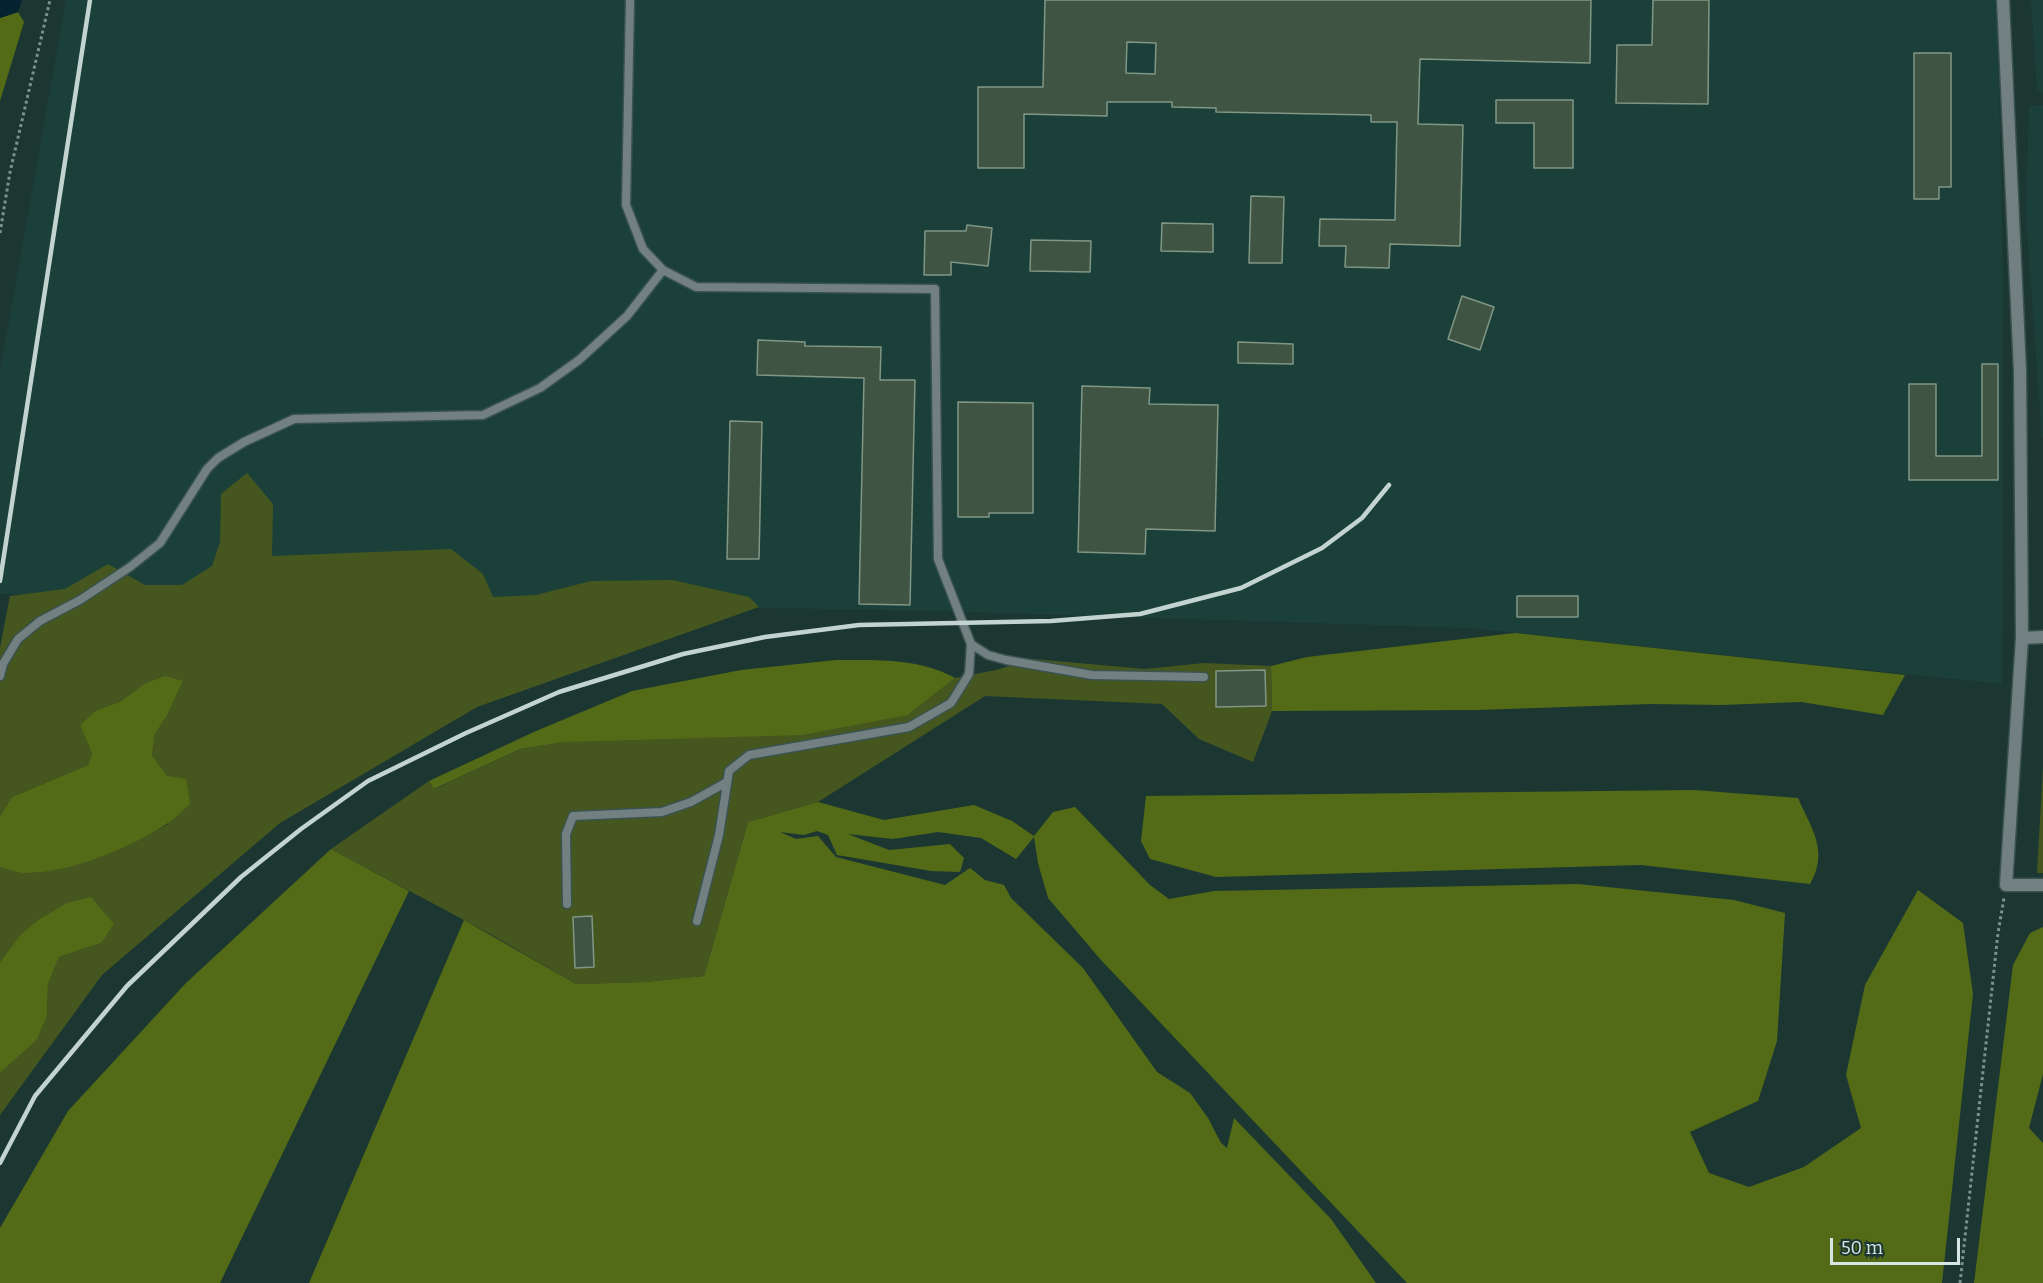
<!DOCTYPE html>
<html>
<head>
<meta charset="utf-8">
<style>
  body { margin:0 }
  #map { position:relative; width:2043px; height:1283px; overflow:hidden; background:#1c3732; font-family:Bitter,serif }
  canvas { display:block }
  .scale { position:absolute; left:1830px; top:1238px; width:130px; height:27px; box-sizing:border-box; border:3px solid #d6e6e2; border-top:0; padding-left:8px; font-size:18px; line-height:21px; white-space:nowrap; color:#d6e6e2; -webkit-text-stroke:4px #1c3732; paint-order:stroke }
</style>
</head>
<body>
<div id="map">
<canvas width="2043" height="1283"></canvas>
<div class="scale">50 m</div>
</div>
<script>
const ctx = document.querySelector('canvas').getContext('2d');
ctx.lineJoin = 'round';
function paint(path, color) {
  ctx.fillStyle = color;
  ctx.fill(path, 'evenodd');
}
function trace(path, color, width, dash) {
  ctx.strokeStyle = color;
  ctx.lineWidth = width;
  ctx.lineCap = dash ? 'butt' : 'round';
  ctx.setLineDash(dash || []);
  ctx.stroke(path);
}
paint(new Path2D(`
  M66,0H1997L2003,265L2002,684L1469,628L937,611L0,594V372Z
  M2031,0H2043V93L2037,89Z
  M2043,105V438H2042L2026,215L2029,106Z`), '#1a4039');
paint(new Path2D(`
  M247,473L273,504L272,556L451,549L483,574L493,597L536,595L591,581L672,580L749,597L759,607L477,707L280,823L102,975L0,1115V1073L37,1040L47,1016L48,984L59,957L101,943L38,920L20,935L0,962V867C7,869 15,872 23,873C67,875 129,845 168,824L167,776L152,755L155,734L168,714L183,681L144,684L121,701L95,711L80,725L92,754L88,765L12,797L0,816V648L10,596L65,589L108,564L145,585H182L212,566L220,542L221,494Z
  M1033,659L1145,669L1204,663L1271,666L1272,711L1253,762L1199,739L1162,704L985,696L818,802L748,822L704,976L645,982L576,984L492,935L331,849L429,781L435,789L520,749L565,742L908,715L955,678L996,670Z
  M2043,767V873H2037Z`), '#45571e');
paint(new Path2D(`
  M18,12L24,22L0,101V18Z
  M1515,633L1905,675L1883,715L1801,702L1721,705L1651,704L1478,710L1272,711L1271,666L1307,657Z
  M836,660C876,660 920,658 955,678L908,715L802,735L565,742L520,749L434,789L429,781L536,731L632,691L741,670Z
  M165,676L183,681L168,714L155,734L152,755L167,776L186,779L190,804C182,811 174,820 165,825C129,848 66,875 22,873C15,872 7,869 0,867V816L12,797L88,765L92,754L80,725L95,711L121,701L144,684Z
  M1694,790L1798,798C1812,830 1829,851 1810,884L1641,865L1216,877L1150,859L1141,841L1146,796Z
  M818,802L884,820L974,805L1012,821L1034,836L1053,812L1075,807L1150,885L1169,899L1214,891L1578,884L1734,900L1785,913L1777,1041L1758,1101L1690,1132L1709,1173L1749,1187L1804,1167L1861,1128L1846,1075L1865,985L1918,890L1963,923L1973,994L1942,1283H1407L1101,960L1048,898L1038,863L1034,837L1016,859L981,838L938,832L893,839L848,834L889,850L950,844L964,858L960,872L931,871L837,855L828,835L817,831L804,835L780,832L796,839L818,836L836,857L945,885L970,868L985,880L1004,885L1011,898L1083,968L1157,1072L1190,1093L1208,1118L1221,1143L1227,1148L1234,1118L1331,1219L1376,1283H309L464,920L576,984L645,982L704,976L748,822Z
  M331,849L409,891L220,1283H0V1228L68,1111L186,983Z
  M91,897L114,924L101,943L59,957L48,984L47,1016L37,1040L0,1073V962L20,935L38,920L67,903Z
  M2043,927V1074L2029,1128L2043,1143V1283H1974L2013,965L2030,933Z`), '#536b16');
paint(new Path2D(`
  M0,0H22L18,12L0,18Z`), '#052231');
const building = new Path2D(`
  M1045,0H1591L1590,63L1420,59L1418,124L1463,125L1460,246L1390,244L1389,268L1345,267L1346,246H1319L1320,219L1395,220L1397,122H1371V115L1216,112V108L1172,107V102H1107V116L1024,114V168H978V87H1043ZM1127,42L1156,43L1155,74L1126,73Z
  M1653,0H1709L1708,104L1616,103L1617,45H1652Z
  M1914,53H1951V187H1939V199H1914Z
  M1496,100H1573V168H1534V123H1496Z
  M1251,196L1284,197L1282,263H1249Z
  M1162,223L1213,224V252L1161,251Z
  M967,225L992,228L988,266L951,262V275H924L925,231H966Z
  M1031,240L1091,241L1090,272L1030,271Z
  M1462,296L1494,307L1480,350L1448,339Z
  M758,340L805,342V346L881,347L880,380H915L910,605L859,604L864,378L757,375Z
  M1238,342L1293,344V364L1238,363Z
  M1982,364H1998V480H1909V384H1936V456H1982Z
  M1082,386L1150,388L1149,404L1218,405L1215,531L1146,529L1145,554L1078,552Z
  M958,402L1033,403V513H989V517H958Z
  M730,421L762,422L759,559H727Z
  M1517,596H1578V617H1517Z
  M1265,670L1266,706L1216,707V671Z
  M592,916L594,967L575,968L573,917Z`);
paint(building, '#405444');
trace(building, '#819786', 1.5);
const lane = new Path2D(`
  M630,0L626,205L643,249L663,270L696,287L935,289L938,559L971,644L988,655L1006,660L1092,675L1204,677
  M0,676L3,664L18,639L40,621L80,600L130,567L160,543L207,469L218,458L244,442L294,419L483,415L540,388L579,360L627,316L663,270
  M567,904L566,834L573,816L662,812L691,802L727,782
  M697,921L719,835L729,771L749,755L909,727L951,703L969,674L971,644`);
const street = new Path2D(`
  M2003,0L2020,371L2022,638L2006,885H2043
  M2022,638L2043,637`);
trace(lane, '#3a534e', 11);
trace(street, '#3a534e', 15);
trace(new Path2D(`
  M0,233L10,172L50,0
  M1960,1283L1998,933L2004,898`), '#7c918d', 3, [3, 3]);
trace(lane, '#728082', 8);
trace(street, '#728082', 12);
trace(new Path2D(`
  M0,581L90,0
  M0,1163L35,1096L127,986L241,877L301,829L368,781L466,733L559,692L683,654L765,637L859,625L1051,621L1140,614L1241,588L1322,548L1362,518L1389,485`), '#c3d4d0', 4.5);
</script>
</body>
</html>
